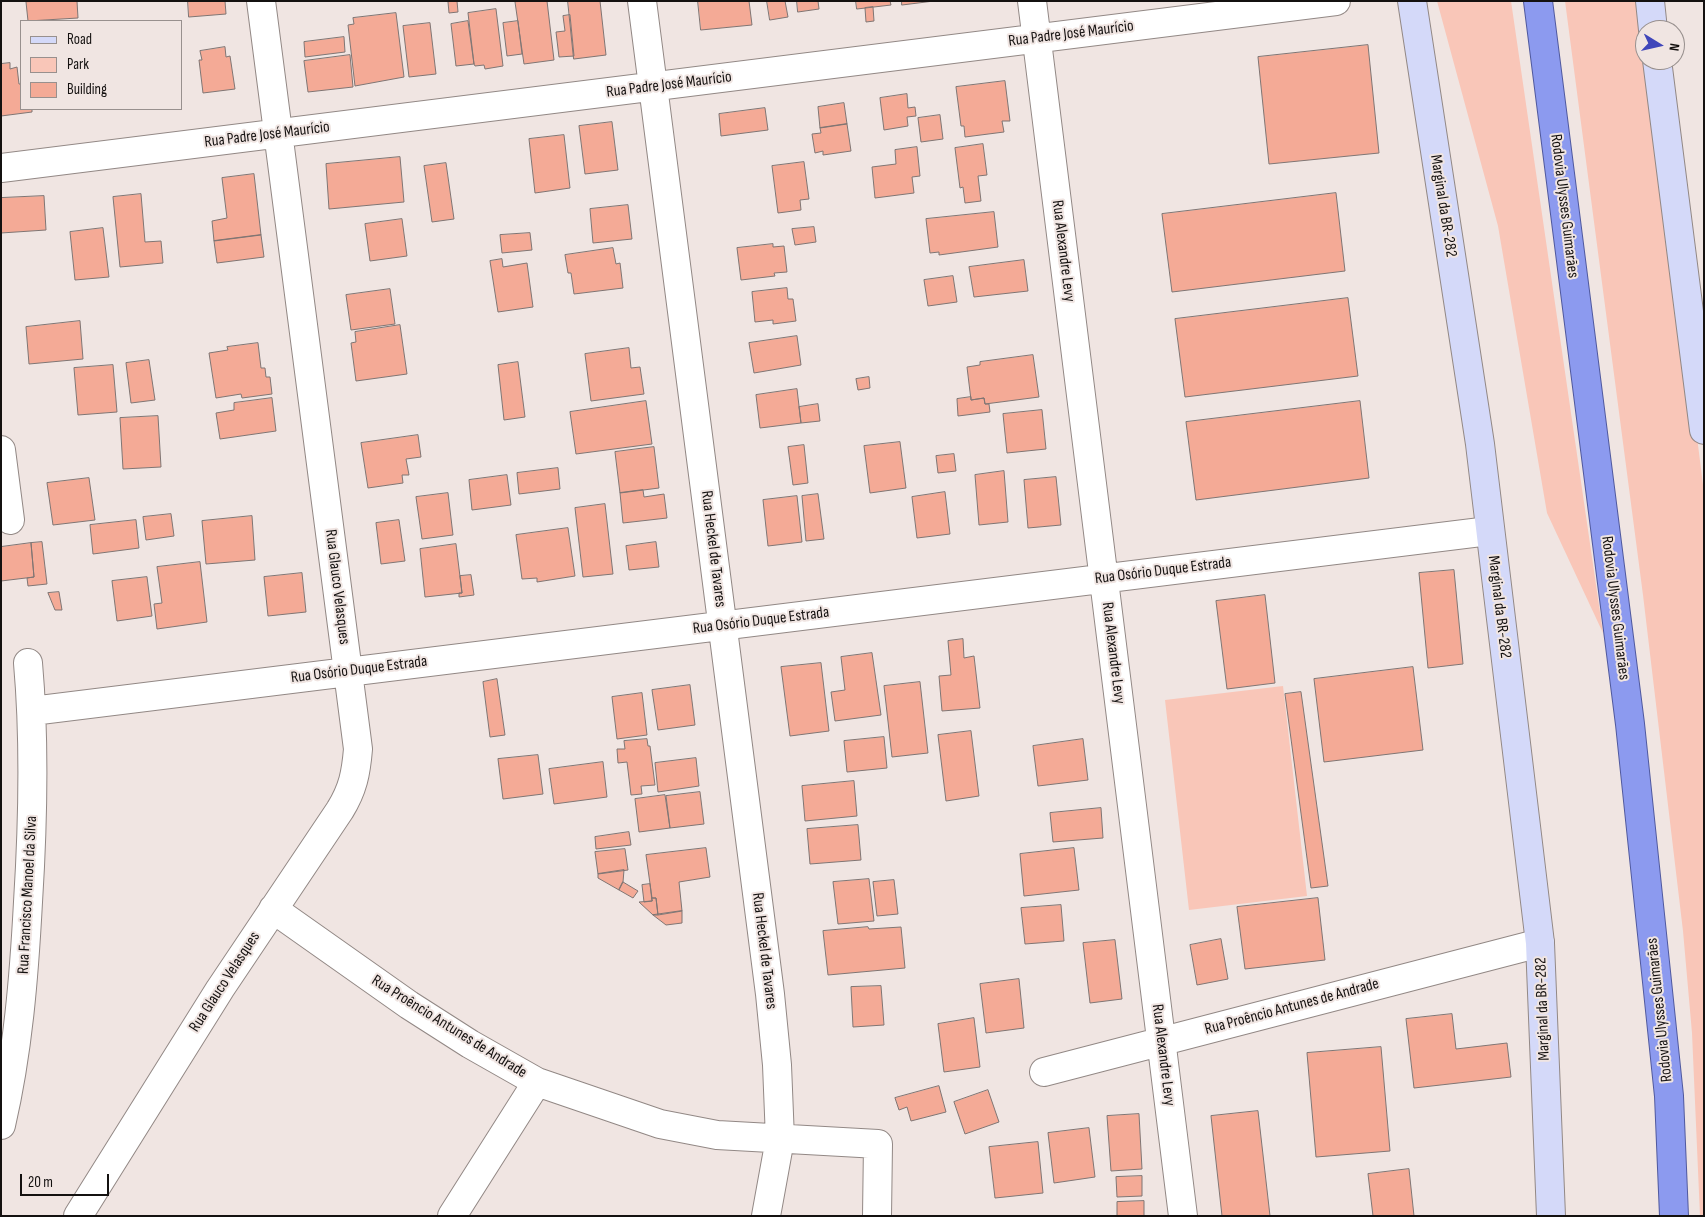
<!DOCTYPE html>
<html>
<head>
<meta charset="utf-8">
<style>
  body { margin:0 }
  #map { position:relative; width:1705px; height:1217px; overflow:hidden; background:#f0e5e2; font-family:"Sofia Sans Condensed",sans-serif }
  canvas { display:block }
  .frame { position:absolute; inset:0; border:2px solid #141110; pointer-events:none }
  .legend { position:absolute; left:20px; top:20px; width:162px; height:90px; box-sizing:border-box; background:#f0e5e2; border:1px solid #98908e; margin:0; padding:6px 9px; list-style:none; font-size:15px; color:#141110 }
  .legend li { display:flex; align-items:center; gap:10px; height:25px }
  .legend b { width:25px; border:1px solid #98908e }
  .north { position:absolute; left:1635px; top:20px; width:50px; height:50px; box-sizing:border-box; background:#f0e5e2; border:1px solid #98908e; border-radius:50%; rotate:99deg; font-size:14px; font-weight:700; line-height:20px; text-align:center; color:#141110 }
  .north::after { content:''; display:block; margin:auto; width:18px; height:22px; background:#4046ba; clip-path:polygon(50% 0,100% 100%,50% 72%,0 100%) }
  .scale { position:absolute; left:20px; top:1174px; width:89px; height:22px; box-sizing:border-box; border:2px solid #141110; border-top:0; padding-left:6px; font-size:15px; line-height:18px; white-space:nowrap; color:#141110; -webkit-text-stroke:4px #f0e5e2; paint-order:stroke }
</style>
</head>
<body>
<div id="map">
<canvas width="1705" height="1217"></canvas>
<div class="frame"></div>
<ul class="legend">
<li><b style="height:6px;background:#d4d9f9"></b>Road</li>
<li><b style="height:14px;background:#f9c6b8"></b>Park</li>
<li><b style="height:14px;background:#f4aa96"></b>Building</li>
</ul>
<div class="north">N</div>
<div class="scale">20 m</div>
</div>
<script>
const ctx = document.querySelector('canvas').getContext('2d');
ctx.lineJoin = 'round';
function paint(path, color) {
  ctx.fillStyle = color;
  ctx.fill(path, 'evenodd');
}
function trace(path, color, width, dash) {
  ctx.strokeStyle = color;
  ctx.lineWidth = width;
  ctx.lineCap = dash ? 'butt' : 'round';
  ctx.setLineDash(dash || []);
  ctx.stroke(path);
}
function label(font, color, halo, rows, align = 'center') {
  ctx.font = font + ' "Sofia Sans Condensed",sans-serif';
  ctx.lineWidth = 4;
  ctx.setLineDash([]);
  ctx.textBaseline = 'middle';
  ctx.strokeStyle = halo;
  ctx.fillStyle = color;
  for (const [text, x, y, turn = 0] of rows) {
    ctx.save();
    ctx.translate(x, y);
    ctx.rotate((+turn || 0) * Math.PI / 180);
    ctx.textAlign = isNaN(turn) ? turn : align;
    if (halo) ctx.strokeText(text, 0, 0);
    ctx.fillText(text, 0, 0);
    ctx.restore();
  }
}
paint(new Path2D(`
  M1437,1H1511L1603,633L1547,513L1498,226Z
  M1565,1H1643L1645,60H1650L1704,493V1216H1700L1692,1033L1683,931L1643,595Z
  M1283,686L1307,896L1189,910L1165,700Z`), '#f9c6b8');
const building = new Path2D(`
  M77,1L78,18L28,21L26,2Z
  M188,1H225L226,14L189,17Z
  M457,1L458,12L449,13L448,2Z
  M547,1L554,60L524,64L515,2Z
  M568,1H600L606,55L574,59Z
  M698,1H749L752,25L701,30Z
  M767,1H785L788,17L770,20Z
  M797,1H818L819,9L798,12Z
  M856,1H890L891,5L857,9Z
  M902,1H934L902,5Z
  M873,7L874,21L866,22L865,8Z
  M496,9L503,66L485,69L484,65L475,66L474,64L468,13Z
  M396,13L404,77L355,86L348,25L354,24L353,18Z
  M570,15L574,56L559,57L556,32L565,31L563,16Z
  M468,21L474,64L456,66L451,24Z
  M518,21L522,54L507,56L503,23Z
  M430,23L436,74L409,77L403,26Z
  M344,37L345,52L305,57L304,42Z
  M1368,45L1379,153L1269,164L1258,57Z
  M225,47L226,57L230,56L235,89L203,93L199,60H202L200,51Z
  M350,55L353,87L308,92L304,61Z
  M10,63V69L17,67L19,84H21V109H32V112L1,116V64Z
  M1005,81L1010,121H1002L1004,132L965,137L964,126H961L956,87Z
  M907,94L908,108L915,107L916,116L907,117L908,126L884,130L880,98Z
  M844,103L847,124L820,128L818,107Z
  M765,108L768,130L721,136L719,114Z
  M940,115L943,139L921,142L918,118Z
  M612,122L618,170L585,174L579,126Z
  M847,124L851,151L823,155V151L815,153L812,134L821,133L820,128Z
  M564,135L570,188L535,193L529,139Z
  M983,144L987,175L978,176L981,201L965,203L963,187L960,188L955,148Z
  M917,147L920,176L912,177L914,193L875,198L872,167L896,164L895,150Z
  M400,157L404,202L329,209L326,164Z
  M804,162L809,199L800,200L801,210L778,213L772,166Z
  M446,163L454,219L432,222L424,166Z
  M254,174L261,235L214,241L212,221L227,218L222,178Z
  M1336,193L1345,271L1172,292L1162,214Z
  M141,194L145,242L161,241L163,263L120,267L113,197Z
  M44,196L46,230L1,233V198Z
  M628,205L632,239L593,243L590,209Z
  M994,212L998,247L939,255V252L930,253L926,219Z
  M402,219L407,256L370,261L365,224Z
  M814,227L816,242L795,245L792,229Z
  M103,228L109,277L75,280L70,232Z
  M530,233L532,250L502,253L500,235Z
  M261,235L264,257L217,263L214,241Z
  M773,244V247L784,246L787,272L774,273L775,276L741,280L737,248Z
  M613,248L616,264L620,263L623,288L574,294L571,273H568L565,255Z
  M502,259L503,267L527,263L533,307L498,312L490,261Z
  M1024,260L1028,291L974,297L969,267Z
  M953,276L957,302L928,306L924,280Z
  M787,288L788,299H793L796,321L773,324V320L755,322L752,292Z
  M390,289L395,324L351,330L346,295Z
  M1348,298L1358,376L1185,397L1175,319Z
  M80,321L83,359L29,364L26,327Z
  M400,325L407,374L356,381L351,343L356,342L355,332Z
  M797,336L801,365L754,373L749,343Z
  M258,343L261,368H265L266,377H270L272,394L242,398L241,394L216,398L209,353L228,350L227,347Z
  M629,348L631,368L640,367L644,394L591,401L585,354Z
  M1033,355L1039,397L985,404L984,398L971,400L967,367L980,365V362Z
  M149,360L155,400L131,403L126,363Z
  M518,362L525,417L504,420L498,365Z
  M113,365L117,412L78,415L74,368Z
  M869,377L870,388L858,390L856,379Z
  M797,389L801,423L760,428L756,395Z
  M971,397V400L984,398L985,404H989L990,412L958,416L957,399Z
  M272,398L276,431L220,439L216,413L234,410V403Z
  M646,401L652,444L576,454L570,412Z
  M1360,401L1369,478L1196,500L1186,422Z
  M818,404L820,421L801,423L799,407Z
  M1042,410L1046,449L1007,453L1003,414Z
  M158,416L161,467L123,469L120,418Z
  M418,435L421,457L406,459L409,475H402L403,483L368,488L361,443Z
  M900,442L906,488L870,493L864,446Z
  M804,445L808,483L793,485L788,447Z
  M654,447L659,488L620,493L615,452Z
  M954,454L956,471L938,473L936,456Z
  M558,468L560,489L519,494L517,473Z
  M1004,471L1008,522L979,525L975,475Z
  M507,475L511,505L472,510L469,480Z
  M1056,477L1061,525L1028,528L1024,480Z
  M89,478L95,520L53,525L47,483Z
  M643,490L644,497L664,494L667,518L623,523L620,493Z
  M945,492L950,534L917,538L912,497Z
  M448,493L453,535L422,539L416,497Z
  M818,494L824,539L806,541L802,496Z
  M797,496L802,542L768,546L763,500Z
  M605,504L613,574L583,577L575,508Z
  M171,514L174,536L146,540L143,517Z
  M252,516L255,560L206,564L202,521Z
  M136,520L139,548L93,554L90,525Z
  M399,520L405,561L381,564L376,523Z
  M568,528L575,576L537,582V578L522,579L516,535Z
  M42,542L47,584L28,586L27,578L34,577L31,543Z
  M656,542L659,567L629,570L626,546Z
  M31,543L34,577L1,581V547Z
  M456,544L462,593L425,597L420,549Z
  M200,562L207,622L157,629L154,604L162,603L157,567Z
  M1454,570L1463,664L1428,668L1419,573Z
  M302,573L306,612L268,616L264,577Z
  M471,575L474,595L459,597V593H462L460,576Z
  M147,577L152,616L117,621L112,581Z
  M59,592L62,610H55L48,593Z
  M1265,595L1275,683L1227,689L1216,601Z
  M963,639L964,658L974,656L980,708L942,711L939,676L951,675L948,641Z
  M872,653L881,715L835,721L831,692L845,690L841,657Z
  M821,663L829,731L790,736L781,667Z
  M1413,667L1423,750L1324,762L1314,679Z
  M497,679L505,735L490,737L483,682Z
  M920,682L928,753L892,757L884,686Z
  M690,685L695,725L658,730L652,690Z
  M1301,692L1328,886L1311,888L1285,694Z
  M642,693L647,735L617,739L612,697Z
  M971,731L979,796L946,801L938,735Z
  M884,737L887,768L847,772L844,741Z
  M647,739L648,746H650L655,785L641,786L642,794L631,795L627,762L618,763L617,749H625L624,741Z
  M1083,739L1088,780L1038,786L1033,746Z
  M538,755L543,794L503,799L498,759Z
  M696,758L699,786L658,792L655,763Z
  M603,762L607,797L554,804L549,769Z
  M854,781L857,816L805,821L802,786Z
  M700,792L704,824L670,828L666,796Z
  M665,795L670,828L639,832L635,799Z
  M1101,808L1103,838L1053,842L1050,813Z
  M858,825L861,860L810,864L807,829Z
  M629,832L631,845L596,849L595,837Z
  M706,848L710,877L679,882L682,911L658,915L656,898H652L646,855Z
  M1074,848L1079,890L1024,896L1020,854Z
  M625,849L628,870L598,874L595,852Z
  M624,870L623,882L619,890L598,878V874Z
  M869,879L874,921L838,924L833,882Z
  M894,880L898,914L877,916L873,882Z
  M623,882L638,891L633,898L619,890Z
  M650,884L652,901L644,902L642,885Z
  M652,898H656L658,915H653L639,902L652,901Z
  M1318,898L1325,960L1245,969L1237,907Z
  M1061,905L1064,941L1025,944L1021,908Z
  M682,911V923L666,925L653,915Z
  M868,927L869,929L901,927L905,968L828,975L823,931Z
  M1221,939L1228,979L1197,985L1190,945Z
  M1115,940L1122,999L1090,1003L1083,943Z
  M1019,979L1024,1028L986,1033L980,984Z
  M881,986L884,1025L853,1027L851,987Z
  M1452,1014L1456,1049L1507,1043L1511,1077L1414,1088L1406,1019Z
  M974,1018L980,1067L944,1072L938,1024Z
  M1381,1047L1390,1151L1316,1157L1307,1053Z
  M939,1086L946,1112L911,1121L907,1107L899,1110L895,1098Z
  M988,1090L999,1122L965,1134L954,1102Z
  M1258,1111L1270,1216H1222L1211,1116Z
  M1139,1114L1142,1169L1111,1171L1107,1116Z
  M1089,1128L1095,1177L1054,1183L1048,1133Z
  M1038,1142L1043,1193L995,1198L989,1147Z
  M1409,1169L1414,1216H1373L1368,1174Z
  M1142,1176V1196L1117,1197L1116,1177Z
  M1144,1201V1216H1117V1202Z`);
paint(building, '#f4aa96');
trace(building, '#7f7573', 1);
const minor = new Path2D(`
  M642,1L770,994L777,1065L780,1139L766,1216
  M1032,1L1183,1216
  M1,168L1336,1
  M1,450L10,520
  M32,711L1489,531
  M273,909L409,1005L470,1044L537,1082L660,1124L717,1135L878,1144L877,1216
  M1044,1072L1540,943
  M1,1125C18,1052 24,977 28,902C33,823 35,742 28,663
  M78,1216L220,989L340,810C353,789 356,773 358,749L261,1
  M452,1216L537,1082`);
const secondary = new Path2D(`
  M1412,1L1480,444L1540,943L1551,1216
  M1650,1L1653,30
  M1657,60L1704,430`);
const trunk = new Path2D(`
  M1538,1L1630,724L1669,1096L1674,1216`);
trace(minor, '#928885', 30);
trace(secondary, '#928885', 30);
trace(trunk, '#50599e', 30);
trace(minor, '#fff', 28);
trace(secondary, '#d4d9f9', 28);
trace(trunk, '#8c9aef', 28);
label('16px', '#141110', '#f0e5e2', [
  ["Rua Padre José Maurício",1071,34,-7],
  ["Rua Padre José Maurício",669,85,-7],
  ["Rua Padre José Maurício",267,135,-7],
  ["Marginal da BR-282",1443,206,81],
  ["Rodovia Ulysses Guimarães",1564,206,83],
  ["Rua Alexandre Levy",1063,251,83],
  ["Rua Heckel de Tavares",713,549,83],
  ["Rua Osório Duque Estrada",1163,571,-7],
  ["Rua Glauco Velasques",337,587,83],
  ["Marginal da BR-282",1499,607,83],
  ["Rodovia Ulysses Guimarães",1615,608,83],
  ["Rua Osório Duque Estrada",761,621,-7],
  ["Rua Alexandre Levy",1113,653,83],
  ["Rua Osório Duque Estrada",359,670,-7],
  ["Rua Francisco Manoel da Silva",28,895,-87],
  ["Rua Heckel de Tavares",764,951,83],
  ["Rua Glauco Velasques",225,982,-57],
  ["Rua Proêncio Antunes de Andrade",1292,1007,-15],
  ["Marginal da BR-282",1543,1009,-92],
  ["Rodovia Ulysses Guimarães",1660,1010,-96],
  ["Rua Proêncio Antunes de Andrade",449,1027,32],
  ["Rua Alexandre Levy",1163,1055,83]
]);
</script>
</body>
</html>
